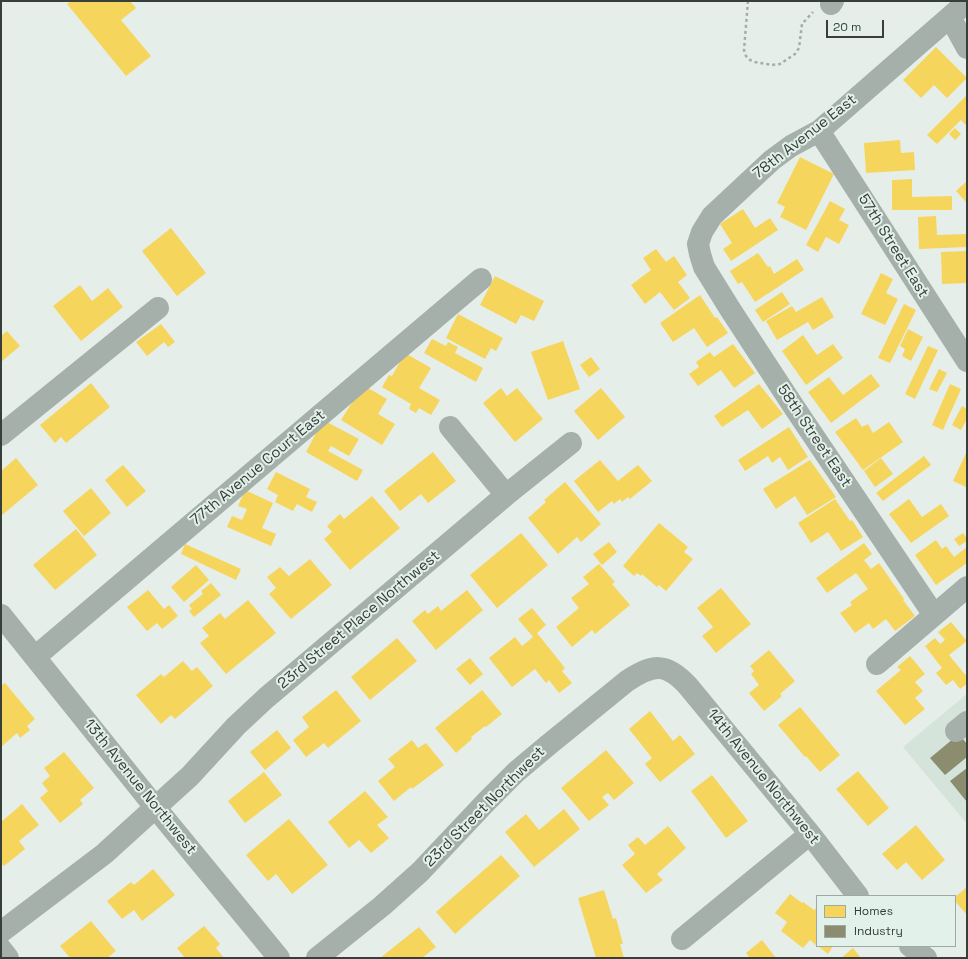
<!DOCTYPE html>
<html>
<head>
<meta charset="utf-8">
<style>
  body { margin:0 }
  #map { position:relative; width:968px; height:959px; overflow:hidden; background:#e6eee9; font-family:"Space Grotesk",sans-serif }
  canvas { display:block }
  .frame { position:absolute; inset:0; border:2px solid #383e3a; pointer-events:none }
  .legend { position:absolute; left:816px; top:895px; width:140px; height:52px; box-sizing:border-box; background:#e2f1e9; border:1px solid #9ea9a3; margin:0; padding:5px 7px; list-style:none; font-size:12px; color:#383e3a }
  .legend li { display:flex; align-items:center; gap:8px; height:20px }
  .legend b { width:20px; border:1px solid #9ea9a3 }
  .scale { position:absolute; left:826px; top:20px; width:58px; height:18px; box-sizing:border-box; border:2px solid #383e3a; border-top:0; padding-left:5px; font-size:12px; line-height:14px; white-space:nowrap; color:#383e3a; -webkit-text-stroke:3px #e2f1e9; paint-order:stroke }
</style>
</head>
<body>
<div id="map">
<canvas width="968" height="959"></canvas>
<div class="frame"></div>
<ul class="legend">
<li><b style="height:11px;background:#f6d55c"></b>Homes</li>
<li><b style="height:11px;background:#8c8c6e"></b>Industry</li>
</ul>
<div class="scale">20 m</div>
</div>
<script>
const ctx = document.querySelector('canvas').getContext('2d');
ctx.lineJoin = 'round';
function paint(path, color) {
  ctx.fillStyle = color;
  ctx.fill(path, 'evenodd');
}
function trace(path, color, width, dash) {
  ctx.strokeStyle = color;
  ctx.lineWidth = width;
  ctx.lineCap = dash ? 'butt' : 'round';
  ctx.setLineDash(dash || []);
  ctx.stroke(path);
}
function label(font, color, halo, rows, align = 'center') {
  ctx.font = font + ' "Space Grotesk",sans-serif';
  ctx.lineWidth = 4;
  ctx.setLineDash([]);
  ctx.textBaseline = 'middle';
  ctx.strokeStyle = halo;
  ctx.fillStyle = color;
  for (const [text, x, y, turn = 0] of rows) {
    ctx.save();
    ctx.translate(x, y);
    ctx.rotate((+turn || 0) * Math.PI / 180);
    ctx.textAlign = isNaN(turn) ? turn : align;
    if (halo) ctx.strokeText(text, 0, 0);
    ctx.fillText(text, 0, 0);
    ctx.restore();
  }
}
paint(new Path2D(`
  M967,694V824L903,747Z`), '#d4e4db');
paint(new Path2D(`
  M71,1H130L136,8L121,20L151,56L126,76L67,4Z
  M936,47L967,78L947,98L934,85L921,98L903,80Z
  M967,95V126L961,120L937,144L927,135Z
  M955,128L961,134L955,140L949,134Z
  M900,140L901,153L914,152L915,170L866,173L864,143Z
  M800,157L834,174L806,230L780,217L785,207L777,203Z
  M912,179V197L952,196V210H892V180Z
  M967,181V201L966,202L956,191Z
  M830,201L845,209L839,220L849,225L839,244L826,237L818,252L806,245Z
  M743,209L755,228L770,218L778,230L731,261L723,249L732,243L720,224Z
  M936,216L937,235L967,234V247L919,249L918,217Z
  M171,228L206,273L177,296L142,251Z
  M656,249L666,262L674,256L687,275L678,282L690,298L674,310L660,292L645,304L631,285L651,270L643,258Z
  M967,251V283L942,284L941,252Z
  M758,253L768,267L770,266L774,274L797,259L804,270L755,302L742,282L738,284L730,271Z
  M881,273L893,279L886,293L898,299L885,325L861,314Z
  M495,276L544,301L534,321L521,315L516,324L480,305Z
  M80,285L92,301L108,288L123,307L81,341L53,306Z
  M782,292L790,304L763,322L755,310Z
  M700,295L715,318L717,317L728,333L707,347L694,328L673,342L660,323Z
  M822,297L834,317L813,330L808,322L777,340L766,321L792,306L796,312Z
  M904,304L916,310L890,363L878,358Z
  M458,314L503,338L496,351L491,348L485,359L446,338Z
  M161,324L175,342L168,347L164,342L147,356L136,342Z
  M908,329L923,337L911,361L902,356L905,349L900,346Z
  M7,331L20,346L1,362V336Z
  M803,335L817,355L833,344L843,358L806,385L782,351Z
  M432,339L446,346L448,342L458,347L455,353L483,368L476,382L424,353Z
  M563,341L580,389L548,400L531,352Z
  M733,344L755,373L734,388L721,370L698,386L689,374L699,367L696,362L710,352L714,357Z
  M928,346L938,350L915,399L905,394Z
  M405,353L431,368L419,388L440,400L431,415L419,408L416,413L409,409L411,404L382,387L389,375L392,376Z
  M591,357L600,369L589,377L580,365Z
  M939,369L947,373L937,392L929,389Z
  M871,374L880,386L831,423L808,392L829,377L843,395Z
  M91,383L110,407L66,443L61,437L55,443L40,425Z
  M759,384L783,414L762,429L748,410L722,427L714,416Z
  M950,384L961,389L943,430L932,425Z
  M363,385L387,399L378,414L395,424L382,445L341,420Z
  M501,388L507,396L517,388L543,419L515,442L483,403Z
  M601,388L625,417L598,440L574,411Z
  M962,406L967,409V419L961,430L952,425Z
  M856,418L862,427L868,424L873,433L889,422L903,442L863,470L835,432Z
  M323,420L359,439L349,456L331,446L328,451L363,470L357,481L306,452Z
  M789,427L808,457L788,470L780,457L772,463L768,456L745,471L738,460Z
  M967,451V484L966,487L953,481Z
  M433,452L456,481L428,503L421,494L400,511L384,491Z
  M924,456L931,465L883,501L876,493Z
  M16,458L38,485L1,516V471Z
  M881,458L893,474L875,487L864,471Z
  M600,460L618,481L638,465L652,481L630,499L628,497L622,502L620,499L614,504L612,501L598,512L574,481Z
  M810,460L836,497L807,515L795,496L776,509L763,489Z
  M123,465L146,491L127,507L105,480Z
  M276,472L310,489L306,497L317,502L312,512L297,504L293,511L275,502L278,495L267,489Z
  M565,482L601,524L581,542L577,537L558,554L528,518L546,502L544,500Z
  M91,488L111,513L84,536L63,511Z
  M245,490L273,503L262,528L276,534L271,546L227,527L232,516L242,520L247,509L238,506Z
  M372,496L400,528L350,570L324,539L332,532L327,526L340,514L344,519Z
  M835,499L850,521L852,520L863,537L841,551L828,532L811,543L798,523Z
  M909,499L922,517L941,504L949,516L911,543L889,514Z
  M659,523L688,547L684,552L693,559L666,591L659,585L657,587L642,574L641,576L637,573L634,576L623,566Z
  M76,529L97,555L55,590L33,565Z
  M521,533L548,565L497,608L470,575Z
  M963,533L967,538V541L959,546L954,539Z
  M936,540L942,549L946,546L954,557L967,547V563L936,585L915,555Z
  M609,542L617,552L602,565L593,554Z
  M864,543L872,554L864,560L871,569L879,563L904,599L903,600L915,616L895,631L886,619L873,629L869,623L855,633L840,613L852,605L850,602L868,589L856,573L827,593L816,578Z
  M185,544L241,569L236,580L181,554Z
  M310,559L332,585L291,619L269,594L276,588L267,577L280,567L289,576Z
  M599,564L615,582L612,584L630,605L595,634L592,630L572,647L556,627L579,608L571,598L589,584L583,577Z
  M196,565L209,580L184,602L171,587Z
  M211,583L221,595L194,617L189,611L192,609L189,605L203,594L201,591Z
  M721,588L751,624L716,653L702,636L713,627L697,608Z
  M148,590L164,609L169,605L178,616L162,629L157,623L147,631L127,607Z
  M467,590L483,610L436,650L412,621L425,610L428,614L438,606L441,611Z
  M248,600L276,633L226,674L200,643L209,636L202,628L220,613L225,619Z
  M532,608L546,625L537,633L565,668L562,671L572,683L559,693L549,680L546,683L535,669L512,687L489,658L515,637L522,646L533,637L518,619Z
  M951,622L967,641L949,655L967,677V684L960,689L953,680L946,685L936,673L942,668L925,646L935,638L940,644L945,640L938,632Z
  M397,638L417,661L370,700L351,677Z
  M769,650L795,681L780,694L782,696L764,711L749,693L759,685L751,674L754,671L750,666Z
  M910,656L925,674L915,682L923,691L915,698L925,709L905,725L876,691L901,670L897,667Z
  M470,658L483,674L470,685L456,669Z
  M183,661L192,671L197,667L213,686L175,719L171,715L161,724L136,695L161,674L164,677Z
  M5,683L35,719L27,726L30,730L20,738L17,733L1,747V686Z
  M336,690L361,721L328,748L324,743L306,757L293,740L309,727L302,717Z
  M482,690L502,714L486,727L485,726L471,737L472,739L456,753L435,728Z
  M800,707L840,755L820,772L806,756L805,757L778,725Z
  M650,711L673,741L680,735L695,754L660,782L645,764L652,758L629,729Z
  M277,730L291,748L265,770L250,752Z
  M412,740L418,748L426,743L444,765L412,789L411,787L394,801L378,781L395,767L388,759Z
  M606,750L634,783L614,800L608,793L602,797L609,805L589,821L561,788Z
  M64,752L94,788L80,800L83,804L60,823L40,798L48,791L42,783L50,776L44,768Z
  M858,771L889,808L868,826L836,789Z
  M264,772L282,795L245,823L228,801Z
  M712,775L748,821L726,838L691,791Z
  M365,791L388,817L377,825L389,838L371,853L359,840L349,848L328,822Z
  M22,804L39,825L19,841L25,849L4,866L1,863V822Z
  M564,809L580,829L534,867L505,832L526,814L539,830Z
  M289,819L328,865L292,894L276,874L268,881L246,855Z
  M916,825L945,860L922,880L906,862L897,870L882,854Z
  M668,826L686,848L657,874L663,880L646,893L622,865L635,854L628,845L638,837L645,845Z
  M501,855L520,876L455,934L436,912Z
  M153,869L175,895L142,921L134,910L122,919L107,901L131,882L134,885Z
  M967,887V915L955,901V897Z
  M604,890L613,919L616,918L623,944H620L624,958H596L578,898Z
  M790,894L802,903L803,902L814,910L816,908L817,909V946L810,940L803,948L781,931L787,922L775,913Z
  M91,921L116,951L107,958H70L60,946Z
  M204,926L220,944L216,948L224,958H185L177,948Z
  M419,927L436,947L422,958H380Z
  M762,940L776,958H750L746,953Z
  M818,946H833L828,954Z
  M853,948L861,958H841Z`), '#f6d55c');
paint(new Path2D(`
  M959,734L967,744V757L945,775L930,758Z
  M967,768V802L950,781Z`), '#8c8c6e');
trace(new Path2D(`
  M748,1L744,50L746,56L750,60L755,62L772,65L780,64L795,54L799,48L802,24L813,12`), '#a4ada8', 2.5, [3, 3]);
trace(new Path2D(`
  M831,4L833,1
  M950,17L967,48
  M819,131L967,361
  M450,427L506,495
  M1,435L158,308
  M1,615L155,807L279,958
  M934,615L792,404L730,309L704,267L700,254L698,244L702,232L712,216L772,160L791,146L819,131L967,2
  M35,657L481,279
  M877,664L967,587
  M956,731L967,722
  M1,932L104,854L190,776L236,726L266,698L506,495L571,443
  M682,939L810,834
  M910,946L926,958
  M1,949L8,958
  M317,958L382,906L420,872L487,801L516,772L547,746L627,681C653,664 666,662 688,686L810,834L858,896`), '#a5b0aa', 22);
label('15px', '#383e3a', '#e2f1e9', [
  ["78th Avenue East",805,137,-38],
  ["57th Street East",893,246,58],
  ["58th Street East",814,436,56],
  ["77th Avenue Court East",258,468,-40],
  ["23rd Street Place Northwest",359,620,-40],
  ["14th Avenue Northwest",763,777,51],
  ["13th Avenue Northwest",140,787,51],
  ["23rd Street Northwest",485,807,-45]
]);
</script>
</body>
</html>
